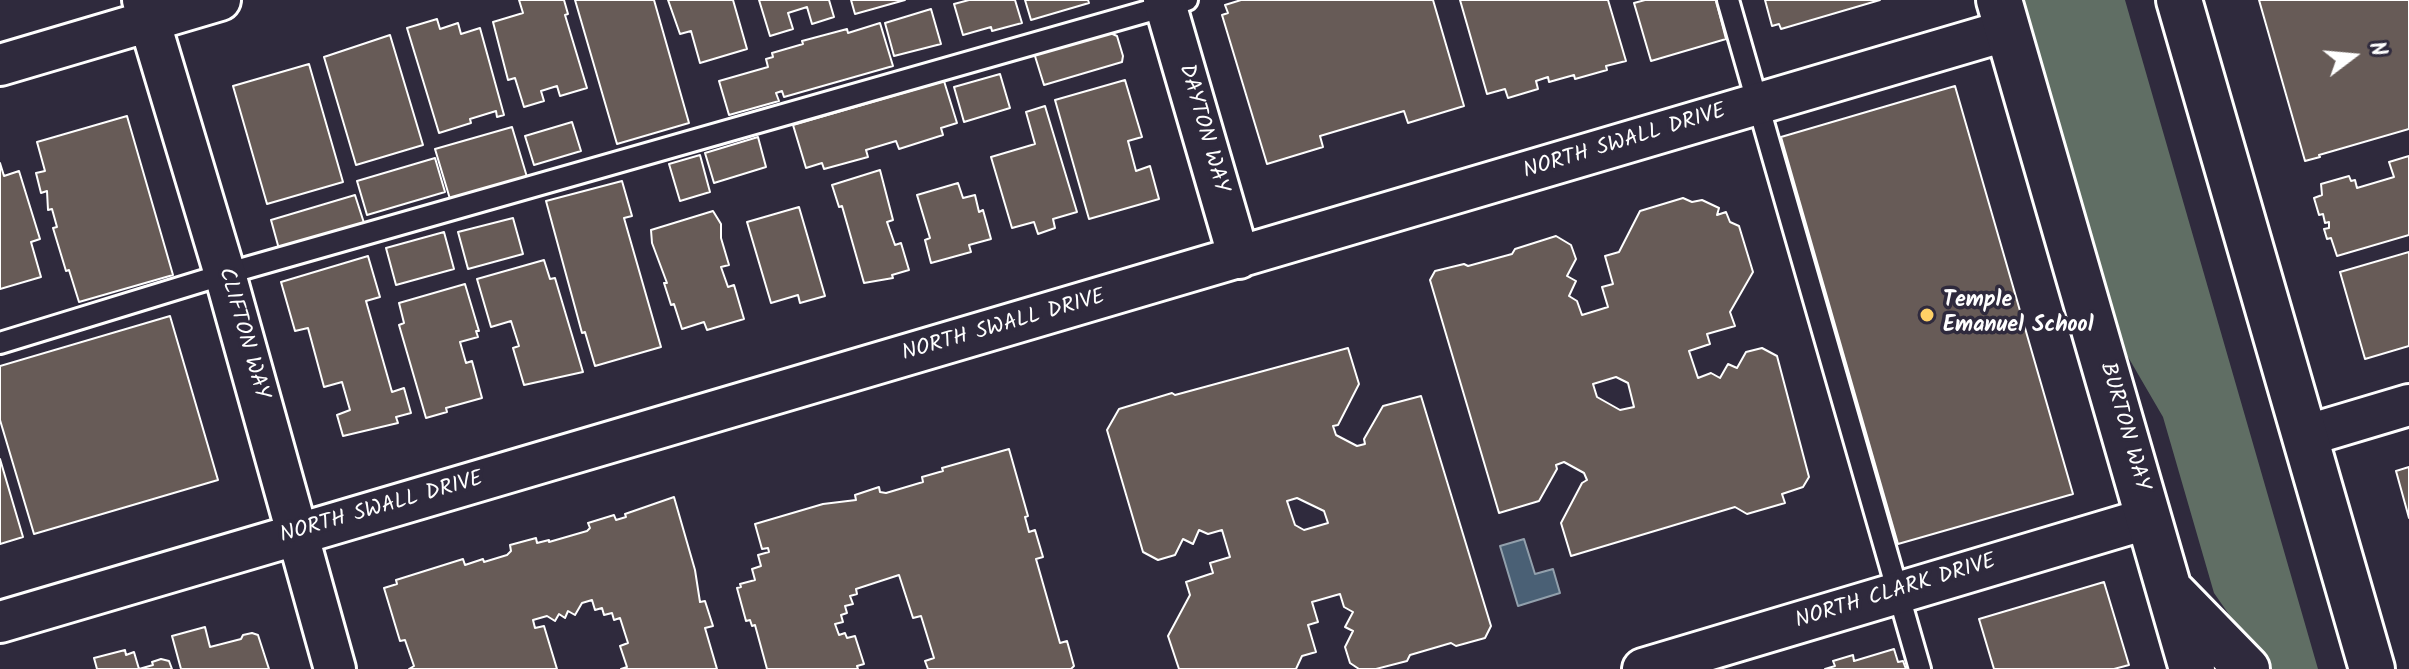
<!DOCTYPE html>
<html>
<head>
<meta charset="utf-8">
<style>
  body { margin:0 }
  #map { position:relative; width:2409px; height:669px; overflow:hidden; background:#2f2a3d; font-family:Kalam,sans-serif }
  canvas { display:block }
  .north { position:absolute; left:2313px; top:16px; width:80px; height:80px; -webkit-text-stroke:6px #2f2a3d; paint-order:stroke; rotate:74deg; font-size:22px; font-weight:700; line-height:32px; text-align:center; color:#fff }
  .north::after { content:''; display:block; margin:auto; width:28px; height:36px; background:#fff; clip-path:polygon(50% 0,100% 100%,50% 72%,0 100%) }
</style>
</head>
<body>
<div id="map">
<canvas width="2409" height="669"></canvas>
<div class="north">N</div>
</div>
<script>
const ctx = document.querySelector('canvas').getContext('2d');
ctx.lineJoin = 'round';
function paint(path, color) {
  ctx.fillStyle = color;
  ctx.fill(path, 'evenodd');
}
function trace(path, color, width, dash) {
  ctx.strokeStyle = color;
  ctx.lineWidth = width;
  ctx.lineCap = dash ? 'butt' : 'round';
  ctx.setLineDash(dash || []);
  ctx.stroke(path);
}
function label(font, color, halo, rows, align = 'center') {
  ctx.font = font + ' Kalam,sans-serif';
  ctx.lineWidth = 7;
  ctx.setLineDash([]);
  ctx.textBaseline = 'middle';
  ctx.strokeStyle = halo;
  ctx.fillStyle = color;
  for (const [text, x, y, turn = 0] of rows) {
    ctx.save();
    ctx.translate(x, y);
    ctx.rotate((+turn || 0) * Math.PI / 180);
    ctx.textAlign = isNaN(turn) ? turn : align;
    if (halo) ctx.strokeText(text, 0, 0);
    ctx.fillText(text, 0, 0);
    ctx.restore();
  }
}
paint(new Path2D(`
  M2023,0H2125L2318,669H2267L2214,593L2163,417L2124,350Z`), '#606e64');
const water = new Path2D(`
  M1524,539L1535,574L1553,569L1560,593L1518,606L1500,546Z`);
paint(water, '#4a6075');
trace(water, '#92a0ac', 2);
const building = new Path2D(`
  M519,0H564L568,14L565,15L587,88L560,96L557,86L541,91L544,101L524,107L515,78L508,80L493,22L523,13Z
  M575,0H654L689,123L617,144Z
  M668,0H733L747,49L700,63L691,31L680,34Z
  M759,0H829L834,17L812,24L807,7L788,13L793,29L770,36Z
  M851,0H905L855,14Z
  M969,0H1015L1022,23L992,31L991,27L963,35L954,4Z
  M1025,0H1088L1089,3L1031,20Z
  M1241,0H1433L1464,106L1408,123L1404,111L1320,136L1323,147L1267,164L1222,15L1228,13L1225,5Z
  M1460,0H1608L1626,61L1606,66L1607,70L1575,79L1574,75L1549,82L1548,77L1536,81L1538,89L1508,98L1505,89L1487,94Z
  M1645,0H1716L1726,39L1651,61L1634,3Z
  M1765,0H1880L1781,29L1779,24L1772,26Z
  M2259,0H2409V129L2319,155L2320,157L2305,161Z
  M931,9L941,44L894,56L885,23Z
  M437,19L440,29L458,23L461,34L480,28L504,115L497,117L496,111L470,119L471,123L439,133L407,28Z
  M880,23L893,66L784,97L782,91L776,93L779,101L729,115L719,81L768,67L766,59L773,57L772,53L803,44L802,41L847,29L848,33Z
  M1108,32L1117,36L1123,56L1122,62L1044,85L1034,53Z
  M390,35L423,145L356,165L324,57Z
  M309,64L343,182L267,204L233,86Z
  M1000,74L1010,108L964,122L954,87Z
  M1125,80L1142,137L1128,141L1136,171L1150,166L1159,199L1089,219L1055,100Z
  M944,81L957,123L941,128L943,135L899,149L896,141L866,150L868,157L824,169L822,163L806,168L793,125Z
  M1955,86L2073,494L1898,544L1781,137Z
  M1045,106L1077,212L1053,219L1055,228L1038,234L1034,222L1012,228L991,157L1035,144L1026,112Z
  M127,116L173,275L79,302L69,270L66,271L53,228L57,227L52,209L48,210L47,191L41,193L36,173L45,171L37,142Z
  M572,122L581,151L534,165L525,136Z
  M512,127L527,177L450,199L435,149Z
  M758,137L766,167L714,183L705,153Z
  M700,155L710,192L680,201L669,164Z
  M2409,156V235L2337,256L2331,238L2327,239L2324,229L2329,228V222L2325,223L2323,214L2319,215L2314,198L2322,195L2321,184L2349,176L2351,181L2355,180L2357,188L2394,177L2389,162Z
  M435,158L445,192L367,215L357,181Z
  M0,163L4,176L19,171L40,239L31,242L41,277L0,289Z
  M880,170L893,220L887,222L895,245L901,243L909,270L892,275L893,278L864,283L842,206L839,207L832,185Z
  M622,181L632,216L624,218L661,347L595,366L585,332L582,333L546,201Z
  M958,183L963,198L975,195L979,212L983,210L991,239L969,245L971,252L931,263L925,240L930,238L917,195Z
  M355,195L364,223L354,226L355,229L279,249L271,220Z
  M1683,198L1692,202L1702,200L1719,208L1717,215L1726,212L1730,222L1739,226L1753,272L1730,312L1735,326L1707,334L1710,344L1689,351L1698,378L1711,373L1720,378L1728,364L1737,368L1746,352L1762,348L1777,356L1809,477L1803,487L1782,494L1785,503L1747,514L1735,507L1571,556L1561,523L1582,483L1587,480L1584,473L1564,462L1556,465L1557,469L1539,501L1499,513L1430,280L1435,271L1464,264L1468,266L1512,254L1515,249L1556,236L1571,245L1576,259L1567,276L1576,281L1569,296L1577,301L1582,315L1608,307L1602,287L1613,284L1605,256L1619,252L1640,211ZM1616,377L1628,383L1634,407L1620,410L1597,397L1593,384Z
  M799,207L825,296L800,303L798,295L771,303L747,222Z
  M713,211L721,224V238L729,265L721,267L728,287L734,285L744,319L707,330L704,322L682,329L674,304L671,305L664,283H667L652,243L651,230Z
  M513,218L523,254L468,269L458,232Z
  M444,232L454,269L396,285L386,248Z
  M2409,252V346L2365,359L2340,272Z
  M368,256L380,297L366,301L392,392L404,388L411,413L396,417L398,423L343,436L337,415L350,410L342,382L324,387L308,328L295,331L281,282Z
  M544,260L550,279L555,278L583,372L524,385L513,348L519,346L511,321L491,327L477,279Z
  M465,284L479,331H476L478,337L460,342L466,363L472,361L482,398L446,408L447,412L426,418L399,325L404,323L399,303Z
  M170,316L218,480L34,534L0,420V366Z
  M1348,348L1359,384L1338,425L1333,426L1336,435L1357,446L1365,444L1364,439L1383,406L1421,396L1491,626L1485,638L1456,646L1451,643L1410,655L1407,661L1376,669H1359L1350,663L1345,647L1353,631L1345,627L1353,612L1344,607L1340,594L1312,602L1318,622L1308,625L1316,652L1302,656L1296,669H1179L1168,636L1190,595L1186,582L1213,573L1210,563L1230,557L1222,530L1208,534L1199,530L1193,544L1183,539L1175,555L1158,560L1143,552L1107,430L1119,409L1172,393L1175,395ZM1297,498L1324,511L1328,523L1304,530L1295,525L1287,501Z
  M1009,449L1028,516L1025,517L1029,532L1035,530L1043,557L1036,559L1060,643L1067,641L1074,666L1071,669H928L925,661L934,658L921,616L913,618L899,575L856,589L857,594L850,596L853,604L845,606L847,613L841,615L843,622L835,624L839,635L845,633L847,638L855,636L864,664L857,666L858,669H767L755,625L752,626L750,620L746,621L737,588L741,587L740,584L755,580L752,569L761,566L758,555L769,552L768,548L762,549L755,524L823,504L856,500L855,495L879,487L880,492L886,493L923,482L922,477L943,471L942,468Z
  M0,459L23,537L0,544Z
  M2409,467V518L2396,471Z
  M674,497L695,570L700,602L705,601L713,626L705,628L717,669H621L627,667L620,646L628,643L620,618L614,620L612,613L604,615L602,608L595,610L592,600L582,603L575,615L568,611L565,618L559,614L555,621L547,616L533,620L535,628L544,626L557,669H409L414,666L405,640L400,641L384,588L397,584L396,580L463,559L465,565L483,559L484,562L507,555L511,551L510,545L536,538L537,543L549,540V542L587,531L590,528L588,523L614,515L616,520L626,517L625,514Z
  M2104,582L2129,665L2114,669H1994L1979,619Z
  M205,627L210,647L241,639L243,635L252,633L258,635L269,669H181L172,636Z
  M1894,649L1898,662L1903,661L1906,669H1825L1835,666L1833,661L1853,655L1854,661Z
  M125,650L126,655L134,652L139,669H97L94,658Z
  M161,659L169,661L172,669H139L153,665L152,662Z`);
paint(building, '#675b57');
trace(building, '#fff', 2);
const lane = new Path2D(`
  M1728,0L1920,669
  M0,343L225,274L1187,0`);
const street = new Path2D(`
  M143,0L225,274L335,669
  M1164,0L1239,258
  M0,65L220,0
  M2305,436L2409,405
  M0,622L2008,30
  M1643,669L2149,518`);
const secondary = new Path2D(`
  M1999,0L2192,669
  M2179,0L2372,669
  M2174,594L2247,669`);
trace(lane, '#fff', 26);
trace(street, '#fff', 46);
trace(secondary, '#fff', 50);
trace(lane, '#2f2a3d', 20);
trace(street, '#2f2a3d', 40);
trace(secondary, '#2f2a3d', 44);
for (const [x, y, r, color] of [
  [1927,315,8,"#ffd166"]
]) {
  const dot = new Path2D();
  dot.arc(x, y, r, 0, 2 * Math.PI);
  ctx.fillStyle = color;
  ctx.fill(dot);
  trace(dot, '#2f2a3d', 3);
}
label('22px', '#fff', '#2f2a3d', [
  ["DAYTON WAY",1202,129,74],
  ["NORTH SWALL DRIVE",1625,143,-17],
  ["NORTH SWALL DRIVE",1004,327,-16],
  ["CLIFTON WAY",242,334,74],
  ["BURTON WAY",2123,427,74],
  ["NORTH SWALL DRIVE",382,509,-16],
  ["NORTH CLARK DRIVE",1896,593,-17]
]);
label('bold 22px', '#fff', '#2f2a3d', [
  ["Temple",1943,302],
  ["Emanuel School",1943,327]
], 'left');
</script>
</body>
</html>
